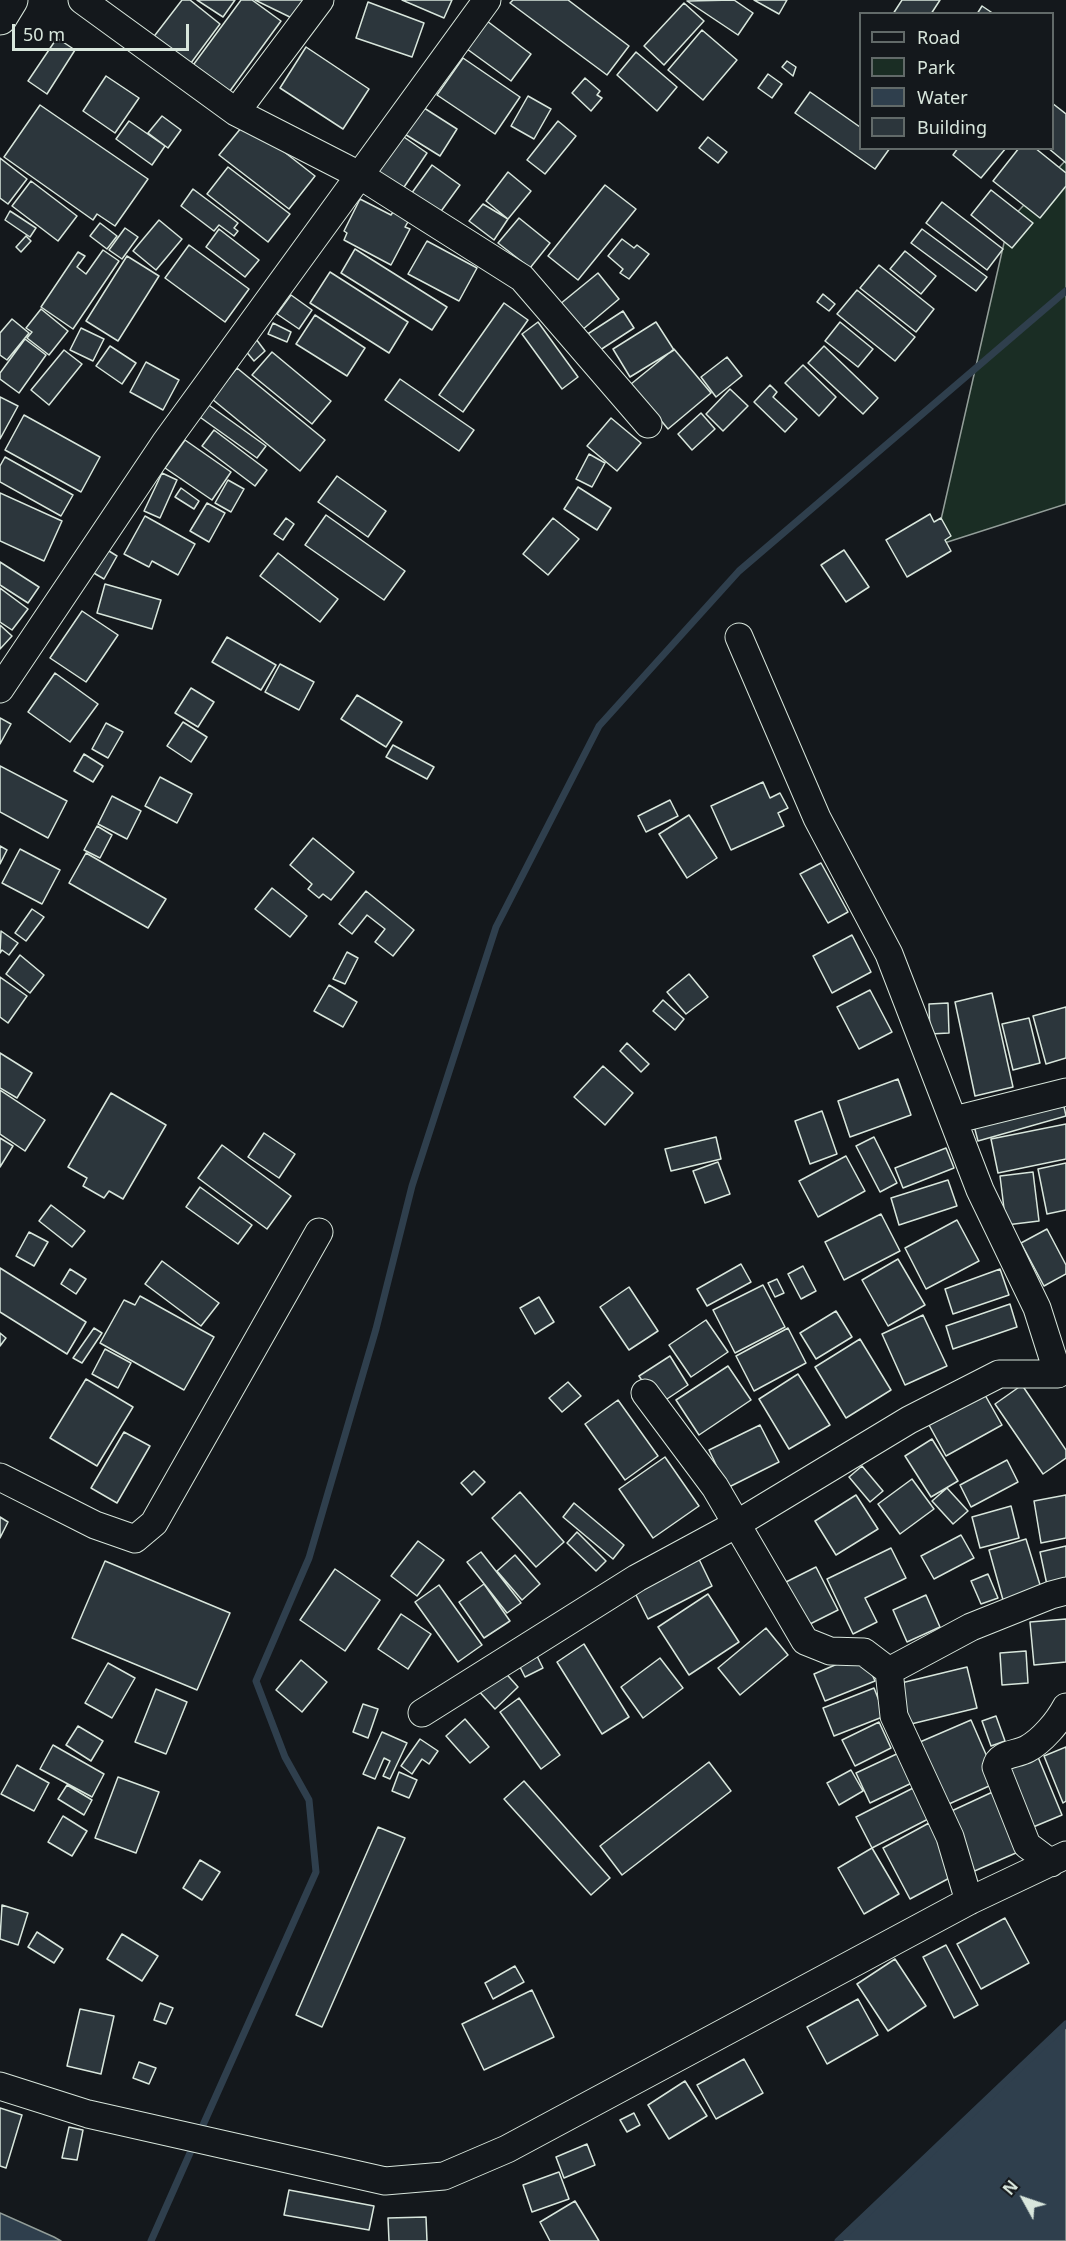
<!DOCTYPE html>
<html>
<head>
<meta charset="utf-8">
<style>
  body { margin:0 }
  #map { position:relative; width:1066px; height:2241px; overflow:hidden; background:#14181c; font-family:"Noto Sans",sans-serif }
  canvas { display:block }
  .legend { position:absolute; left:859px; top:12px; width:195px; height:138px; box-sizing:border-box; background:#14181c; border:2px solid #626a69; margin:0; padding:8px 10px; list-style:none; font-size:18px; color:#d8e6dc }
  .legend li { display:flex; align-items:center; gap:12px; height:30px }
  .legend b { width:30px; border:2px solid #626a69 }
  .north { position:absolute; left:994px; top:2169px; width:60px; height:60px; -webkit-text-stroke:4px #14181c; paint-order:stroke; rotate:310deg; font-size:16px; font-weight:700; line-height:24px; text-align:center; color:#d8e6dc }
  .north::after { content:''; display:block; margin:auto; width:21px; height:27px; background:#d8e6dc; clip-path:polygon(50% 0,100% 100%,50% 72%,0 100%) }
  .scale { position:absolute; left:12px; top:24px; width:177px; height:27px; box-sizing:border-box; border:3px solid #d8e6dc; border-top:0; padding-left:8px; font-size:18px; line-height:21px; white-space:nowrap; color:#d8e6dc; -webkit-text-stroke:4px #14181c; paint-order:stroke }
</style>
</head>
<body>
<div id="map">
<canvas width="1066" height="2241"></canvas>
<ul class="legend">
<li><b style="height:8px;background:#14181c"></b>Road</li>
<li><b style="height:16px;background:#1a2d24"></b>Park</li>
<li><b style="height:16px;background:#2f3f4d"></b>Water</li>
<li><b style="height:16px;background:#2c363c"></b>Building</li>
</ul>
<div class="north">N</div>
<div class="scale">50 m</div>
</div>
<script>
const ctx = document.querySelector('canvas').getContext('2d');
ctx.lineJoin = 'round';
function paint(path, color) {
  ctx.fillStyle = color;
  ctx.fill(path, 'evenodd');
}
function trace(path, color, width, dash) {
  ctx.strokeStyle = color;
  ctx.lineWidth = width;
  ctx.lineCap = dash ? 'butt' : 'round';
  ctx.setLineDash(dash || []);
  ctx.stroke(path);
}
const green = new Path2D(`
  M1066,160V504L935,546L1009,221Z`);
paint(green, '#1a2d24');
trace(green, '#939e99', 1.5);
const water = new Path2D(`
  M1066,2024V2241H838Z
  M0,2213L54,2237L61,2241H0Z`);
paint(water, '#2f3f4d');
trace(water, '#939e99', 1.5);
trace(new Path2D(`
  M199,2134L316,1872L309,1800L285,1757L256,1681L309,1558L376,1329L412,1186L496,927L599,726L739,571L1066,291
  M151,2241L194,2144
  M838,2241L1066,2024`), '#2f3f4d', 7);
const building = new Path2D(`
  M182,0H190L220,24L188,67L152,39Z
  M197,0H235L223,17Z
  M241,0H252L281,21L227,95L191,68Z
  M255,0H308L298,21Z
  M402,0H452L444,18Z
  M513,0H568L629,46L607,75L510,3Z
  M734,0L753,13L738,35L687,1Z
  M754,0H787L779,14Z
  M902,0H940L931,14H893Z
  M368,2L424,23L412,57L356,38Z
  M684,3L704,21L664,65L644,46Z
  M982,6L994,14H977Z
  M487,21L531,54L511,81L467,49Z
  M702,30L737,60L703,100L668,70Z
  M57,38L75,50L47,94L28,81Z
  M306,47L369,89L343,129L280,88Z
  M636,52L677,87L657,111L617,75Z
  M463,58L520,97L495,134L437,95Z
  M787,61L796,67L793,76L782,67Z
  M768,74L782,84L772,98L758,88Z
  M106,76L139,98L115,133L83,111Z
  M585,78L600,91L597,95L602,98L591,111L572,93Z
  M810,92L860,127V148H890L875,169L795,113Z
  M528,96L551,109L534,139L511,126Z
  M1052,103L1066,114V163L1048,148H1052Z
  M40,105L148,179L115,226L97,214L93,220L4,157Z
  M421,106L457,129L440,156L403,133Z
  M162,116L181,130L168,148L148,133Z
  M129,121L165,146L152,165L116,139Z
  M558,121L576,136L545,174L527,160Z
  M246,122L315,176L289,209L219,155Z
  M401,135L427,153L398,196L373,178Z
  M708,137L727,152L718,163L699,148Z
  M958,148H1006L981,178L953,155Z
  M1019,148H1035L1066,173V186L1040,218L993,181Z
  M0,158L27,179L8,204L0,198Z
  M432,165L460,185L434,221L406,201Z
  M228,167L290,214L268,242L207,194Z
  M508,172L531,191L508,219L486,201Z
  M31,181L77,216L58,241L12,206Z
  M605,185L636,209L578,280L548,256Z
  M193,189L238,223L234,228L238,231L234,236L219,225L214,231L181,206Z
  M991,190L1033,223L1012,248L971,215Z
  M360,199L391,215L393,212L409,220L405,227L410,229L391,265L344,240L347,233L344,231Z
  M942,202L1003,249L987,270L926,223Z
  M483,204L508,219L494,240L469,221Z
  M10,211L36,228L30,237L5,220Z
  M519,218L550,243L530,268L498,243Z
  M159,220L182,239L156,270L133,251Z
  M100,223L117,236L107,249L90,236Z
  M125,228L138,237L122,259L109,250Z
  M219,229L259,260L245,277L206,247Z
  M922,229L987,277L976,291L911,243Z
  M26,236L31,241L21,252L16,247Z
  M622,239L634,248L637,245L649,254L629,279L620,273L623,269L608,256Z
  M427,241L477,268L459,301L408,274Z
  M189,245L249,289L225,322L165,278Z
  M355,249L447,307L432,330L341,273Z
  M103,250L119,261L73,329L41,307L78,252L85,256L77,267L86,274Z
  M905,251L936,276L921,294L890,269Z
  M127,256L159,276L118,341L86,321Z
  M879,265L934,309L916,332L860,288Z
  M330,272L408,322L389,353L310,303Z
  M598,273L619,299L576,335L554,309Z
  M857,290L915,337L895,361L837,314Z
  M823,294L835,304L829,311L817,302Z
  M291,295L312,310L299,329L277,314Z
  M504,303L528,320L463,412L439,395Z
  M41,309L68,331L49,355L27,338L32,332L26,328Z
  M623,311L634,328L594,354L583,337Z
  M315,315L365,348L347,376L296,344Z
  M12,319L29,333L7,360L0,355V333Z
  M538,322L578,377L562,389L522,334Z
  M656,322L674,350L630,377L613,349Z
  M840,322L873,349L858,367L825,341Z
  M273,323L291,332L287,342L268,334Z
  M81,328L104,339L93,361L70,350Z
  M25,339L46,355L19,393L0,379V373Z
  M256,339L265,351L254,361L244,349Z
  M110,346L136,363L122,384L96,366Z
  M824,346L878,398L863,414L808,363Z
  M674,349L711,393L668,429L631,384Z
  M64,350L82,364L49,405L31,390Z
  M272,352L331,401L312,424L252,375Z
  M727,357L742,376L716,397L701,377Z
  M146,362L179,380L163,410L130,392Z
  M803,365L836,397L819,416L785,383Z
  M237,368L325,440L300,471L212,399Z
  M400,379L474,430L459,451L385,400Z
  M770,385L777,392L773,397L797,419L785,432L754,402Z
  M730,389L748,406L723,431L706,414Z
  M0,397L18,406L0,439Z
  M206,403L266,446L257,458L197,415Z
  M701,413L715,429L692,450L678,434Z
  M24,415L100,457L81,492L5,450Z
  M611,418L641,443L617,471L587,446Z
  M214,430L267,470L255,486L202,446Z
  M185,440L231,472L212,500L165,468Z
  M589,454L605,463L592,487L576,479Z
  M5,457L73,495L61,516L0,482V466Z
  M162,473L177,480L160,518L144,511Z
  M337,476L386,511L368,537L318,502Z
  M228,480L244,489L231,512L215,503Z
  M578,487L611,508L597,530L564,509Z
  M181,488L199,501L194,509L175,497Z
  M0,493L62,521L44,561L0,541Z
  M207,503L225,513L209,542L190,531Z
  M930,514L934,522L941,518L951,536L945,540L951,551L907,577L886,540Z
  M326,515L405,571L384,600L305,545Z
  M145,516L195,544L178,575L152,561L149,567L124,554Z
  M286,518L294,524L283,540L274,534Z
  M553,518L579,539L548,575L523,554Z
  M101,546L117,556L104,579L87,569Z
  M844,550L869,587L846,602L821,565Z
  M278,553L338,599L320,622L260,576Z
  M0,562L39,587L28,603L0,585Z
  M105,584L161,600L152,629L97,613Z
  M0,588L28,609L12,630L0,622Z
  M82,611L118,635L86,682L50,658Z
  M0,625L12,636L0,649Z
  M227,637L276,665L261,690L212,662Z
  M280,664L314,682L299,710L265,692Z
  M55,673L98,704L70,742L28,712Z
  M191,688L214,702L198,727L175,713Z
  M357,695L402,722L386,747L341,719Z
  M0,718L11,724L0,744Z
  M183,722L207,737L191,762L167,746Z
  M106,723L123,732L108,758L92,749Z
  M393,745L434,767L427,779L386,757Z
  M84,754L103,766L93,782L74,771Z
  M0,766L67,801L48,838L0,812Z
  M160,777L192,794L177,823L145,806Z
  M763,782L770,798L780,793L788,808L778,813L784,826L731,850L711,806Z
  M112,796L141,811L127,839L98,824Z
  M670,800L678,816L646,832L638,816Z
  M689,815L717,858L687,878L659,834Z
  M97,826L112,835L100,858L84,850Z
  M313,838L354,872L331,900L323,894L319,898L308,889L312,884L290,865Z
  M0,846L7,850L0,864Z
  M20,849L60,870L42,904L2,883Z
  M86,853L166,899L148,928L69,883Z
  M821,863L848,912L828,923L800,874Z
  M272,888L307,916L290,937L255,909Z
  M366,891L414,930L393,956L375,942L385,929L367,915L352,934L339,924Z
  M32,909L44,917L26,941L15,933Z
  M1,931L18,943L9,955L2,950L0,953Z
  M852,935L871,972L832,993L813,956Z
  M347,952L358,958L345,984L333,979Z
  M20,955L44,975L30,993L6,974Z
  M689,974L708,997L686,1014L667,992Z
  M0,977L27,996L8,1023L0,1017Z
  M329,985L357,1002L343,1027L314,1011Z
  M870,990L892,1032L859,1049L837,1007Z
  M992,993L1013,1087L975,1096L955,1002Z
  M663,1000L684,1019L675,1030L653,1011Z
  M948,1003L949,1033L930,1034L929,1004Z
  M1066,1007V1058L1046,1064L1033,1016Z
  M1029,1018L1040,1063L1013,1070L1002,1024Z
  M627,1043L649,1064L641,1072L620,1051Z
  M0,1053L32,1073L17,1098L0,1088Z
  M603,1066L633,1093L605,1125L574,1097Z
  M898,1079L911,1115L850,1137L838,1101Z
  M0,1090L45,1120L25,1151L0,1134Z
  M111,1093L166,1125L123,1199L109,1191L104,1198L83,1186L87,1178L68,1167Z
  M1062,1097L1066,1116L978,1141L973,1122Z
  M822,1111L837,1154L810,1164L795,1121Z
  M1066,1124V1159L998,1173L991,1139Z
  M264,1133L295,1154L279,1178L248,1157Z
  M716,1137L721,1159L671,1171L665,1149Z
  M874,1137L897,1183L880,1192L856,1146Z
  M0,1138L13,1146L0,1167Z
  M222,1145L291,1196L267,1229L198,1178Z
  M946,1148L954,1168L903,1188L895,1168Z
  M846,1156L865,1191L818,1217L799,1181Z
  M718,1162L730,1194L705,1203L693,1171Z
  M1066,1163V1210L1047,1214L1038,1169Z
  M1033,1172L1039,1221L1006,1225L1000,1176Z
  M948,1180L957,1206L899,1225L891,1198Z
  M200,1187L252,1225L238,1244L186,1207Z
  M51,1205L85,1231L72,1247L39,1221Z
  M881,1214L900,1251L844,1280L825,1242Z
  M957,1220L979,1261L926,1289L905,1248Z
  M1047,1229L1066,1265V1274L1044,1286L1021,1243Z
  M29,1232L48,1242L34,1266L16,1256Z
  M898,1259L925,1305L888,1326L862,1280Z
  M162,1261L219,1303L201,1326L145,1284Z
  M741,1264L751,1282L707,1306L697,1289Z
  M803,1266L816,1291L801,1299L788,1274Z
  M0,1268L86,1322L67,1354L0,1312Z
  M70,1269L86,1279L76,1294L61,1284Z
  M1000,1269L1009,1295L953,1314L945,1289Z
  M777,1279L784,1293L775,1297L768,1283Z
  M763,1285L785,1327L735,1353L713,1310Z
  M629,1287L658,1331L629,1350L600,1307Z
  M140,1296L214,1337L184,1390L100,1343L124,1300L135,1305Z
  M539,1297L554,1322L535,1334L520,1308Z
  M1010,1304L1017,1327L953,1349L946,1326Z
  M836,1311L852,1337L816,1359L800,1333Z
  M923,1315L947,1366L905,1385L882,1334Z
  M706,1320L728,1352L691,1377L669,1345Z
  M94,1328L102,1333L82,1363L73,1358Z
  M788,1328L806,1363L754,1391L736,1356Z
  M0,1333L6,1338L0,1346Z
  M860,1339L891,1390L846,1418L815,1367Z
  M105,1349L131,1363L118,1388L92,1374Z
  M670,1356L688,1385L658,1405L639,1376Z
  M728,1366L751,1400L699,1435L676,1400Z
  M798,1374L830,1425L789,1449L759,1399Z
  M86,1379L133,1407L97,1466L50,1438Z
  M568,1382L581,1396L562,1412L549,1398Z
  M1022,1385L1066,1450V1458L1043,1474L995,1404Z
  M985,1395L1002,1425L946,1456L929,1425Z
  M618,1400L658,1456L625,1480L585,1424Z
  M760,1425L779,1462L727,1488L709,1450Z
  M124,1432L150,1446L117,1503L91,1488Z
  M932,1439L958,1481L931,1497L905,1456Z
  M665,1457L699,1506L653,1538L619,1489Z
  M1007,1460L1018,1482L971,1507L960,1485Z
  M862,1466L883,1491L870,1502L849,1477Z
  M474,1471L485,1482L472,1495L461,1483Z
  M912,1479L934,1509L900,1534L878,1504Z
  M947,1488L968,1511L953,1524L932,1501Z
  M520,1492L564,1542L536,1567L492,1518Z
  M856,1495L878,1529L836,1555L815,1521Z
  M1066,1495V1538L1041,1543L1034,1501Z
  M574,1503L624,1545L613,1559L563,1517Z
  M1011,1506L1019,1538L980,1548L972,1517Z
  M0,1517L8,1522L0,1538Z
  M577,1532L606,1561L596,1571L567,1543Z
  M961,1535L974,1558L934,1579L921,1556Z
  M1026,1539L1041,1588L1003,1600L989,1550Z
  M418,1541L444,1560L417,1596L391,1576Z
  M1066,1546V1580L1047,1585L1040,1552Z
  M891,1548L906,1578L865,1598L877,1622L853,1634L827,1579Z
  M481,1552L521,1603L507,1613L467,1562Z
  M696,1553L712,1586L648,1619L631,1585Z
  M515,1555L540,1584L522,1600L497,1571Z
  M105,1561L230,1613L197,1690L72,1638Z
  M816,1567L838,1610L806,1626L784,1583Z
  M335,1569L380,1600L345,1651L300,1620Z
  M988,1574L998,1598L981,1604L971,1581Z
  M484,1584L510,1621L484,1638L459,1602Z
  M439,1585L482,1645L458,1662L415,1602Z
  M708,1594L739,1642L689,1675L658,1627Z
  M926,1595L940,1627L907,1642L893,1610Z
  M401,1614L431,1634L408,1669L378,1649Z
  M1066,1619V1662L1034,1665L1030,1622Z
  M766,1628L788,1655L740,1695L718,1668Z
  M584,1644L629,1717L602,1734L557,1662Z
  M1026,1651L1028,1683L1002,1685L1000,1653Z
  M535,1652L543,1668L525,1677L517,1661Z
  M863,1653L875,1681L825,1701L814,1674Z
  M660,1658L683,1688L643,1718L621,1687Z
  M301,1660L327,1682L302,1712L276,1690Z
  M108,1663L135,1678L112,1718L85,1703Z
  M967,1667L977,1708L907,1725L897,1684Z
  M501,1668L518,1687L495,1709L477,1689Z
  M874,1688L885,1716L834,1736L823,1708Z
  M156,1689L187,1702L166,1754L135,1742Z
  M519,1698L560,1755L541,1769L500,1712Z
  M363,1704L378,1709L368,1738L353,1732Z
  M996,1716L1005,1741L991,1746L982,1721Z
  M465,1719L489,1747L470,1763L446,1736Z
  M971,1720L998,1782L940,1808L913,1745Z
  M879,1722L891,1748L855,1766L842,1740Z
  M78,1726L103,1741L91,1761L66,1745Z
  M382,1732L407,1743L390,1779L383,1776L390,1761L384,1758L375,1779L363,1774Z
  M420,1739L438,1751L429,1764L422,1759L412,1774L401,1766Z
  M53,1745L104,1774L92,1797L40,1769Z
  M1066,1747V1801L1063,1803L1044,1756Z
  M903,1751L916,1781L870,1803L856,1773Z
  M1038,1757L1062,1815L1026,1830L1003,1772Z
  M709,1762L731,1791L622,1875L600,1846Z
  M17,1765L49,1783L34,1811L1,1794Z
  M851,1770L863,1791L839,1805L827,1783Z
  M399,1772L417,1780L409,1798L392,1791Z
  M118,1777L159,1792L136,1853L95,1838Z
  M524,1781L610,1878L591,1895L504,1799Z
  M67,1785L92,1800L84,1815L58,1799Z
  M919,1785L934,1816L872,1848L856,1817Z
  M999,1789L1025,1849L970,1873L945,1814Z
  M63,1816L87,1831L72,1856L48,1842Z
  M929,1823L957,1874L910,1899L883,1848Z
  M378,1827L405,1838L322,2027L296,2015Z
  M872,1848L899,1894L864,1914L838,1868Z
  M200,1860L220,1872L202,1900L183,1888Z
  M2,1905L28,1913L18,1945L0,1939Z
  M1005,1918L1029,1963L981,1989L957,1944Z
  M37,1932L63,1949L54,1963L28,1947Z
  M122,1934L158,1956L142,1981L107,1959Z
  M946,1945L978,2005L954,2018L923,1957Z
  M895,1959L926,2006L888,2031L857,1984Z
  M515,1966L524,1982L493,1999L485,1983Z
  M532,1990L554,2037L484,2070L462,2024Z
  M858,1999L878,2035L827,2064L807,2027Z
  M160,2003L173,2008L166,2024L154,2020Z
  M80,2009L114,2016L101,2074L67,2066Z
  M744,2059L763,2093L716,2119L697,2085Z
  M139,2062L156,2068L149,2084L133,2078Z
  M685,2081L707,2116L669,2139L648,2105Z
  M0,2108L22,2115L6,2168L0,2166Z
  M634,2113L640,2125L627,2132L620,2120Z
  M69,2127L83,2130L77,2160L62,2158Z
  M587,2144L595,2165L564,2178L556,2157Z
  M559,2172L569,2199L532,2212L523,2185Z
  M289,2190L374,2206L369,2230L284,2215Z
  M575,2201L599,2241H550L540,2222Z
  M426,2217L427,2241H389L388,2218Z`);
paint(building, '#2c363c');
trace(building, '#d8e6dc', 1.5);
const minor = new Path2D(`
  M82,0L236,112L361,176L522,278L648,424
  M236,112L320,0
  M0,689L165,443L487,0
  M954,1120L1066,1092
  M645,1393L715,1487L805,1641L830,1651L864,1652L889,1671L894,1716L950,1837L969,1901
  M0,1477L95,1525L135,1539L154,1523L319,1232
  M889,1671L971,1627L1051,1595L1066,1591
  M422,1713L637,1578L735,1525L909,1420L999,1374H1058L1037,1308L980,1190L889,954L817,818L739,637
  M1051,1863L1027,1845L996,1767C999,1753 1016,1755 1027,1749C1042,1741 1058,1722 1066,1707
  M0,2086L88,2114L385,2181L444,2176L507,2149L969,1901L1066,1855`);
const major = new Path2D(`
  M0,18L11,0`);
trace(minor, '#d8e6dc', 29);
trace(major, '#d8e6dc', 35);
trace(minor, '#14181c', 27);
trace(major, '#14181c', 33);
</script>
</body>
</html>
